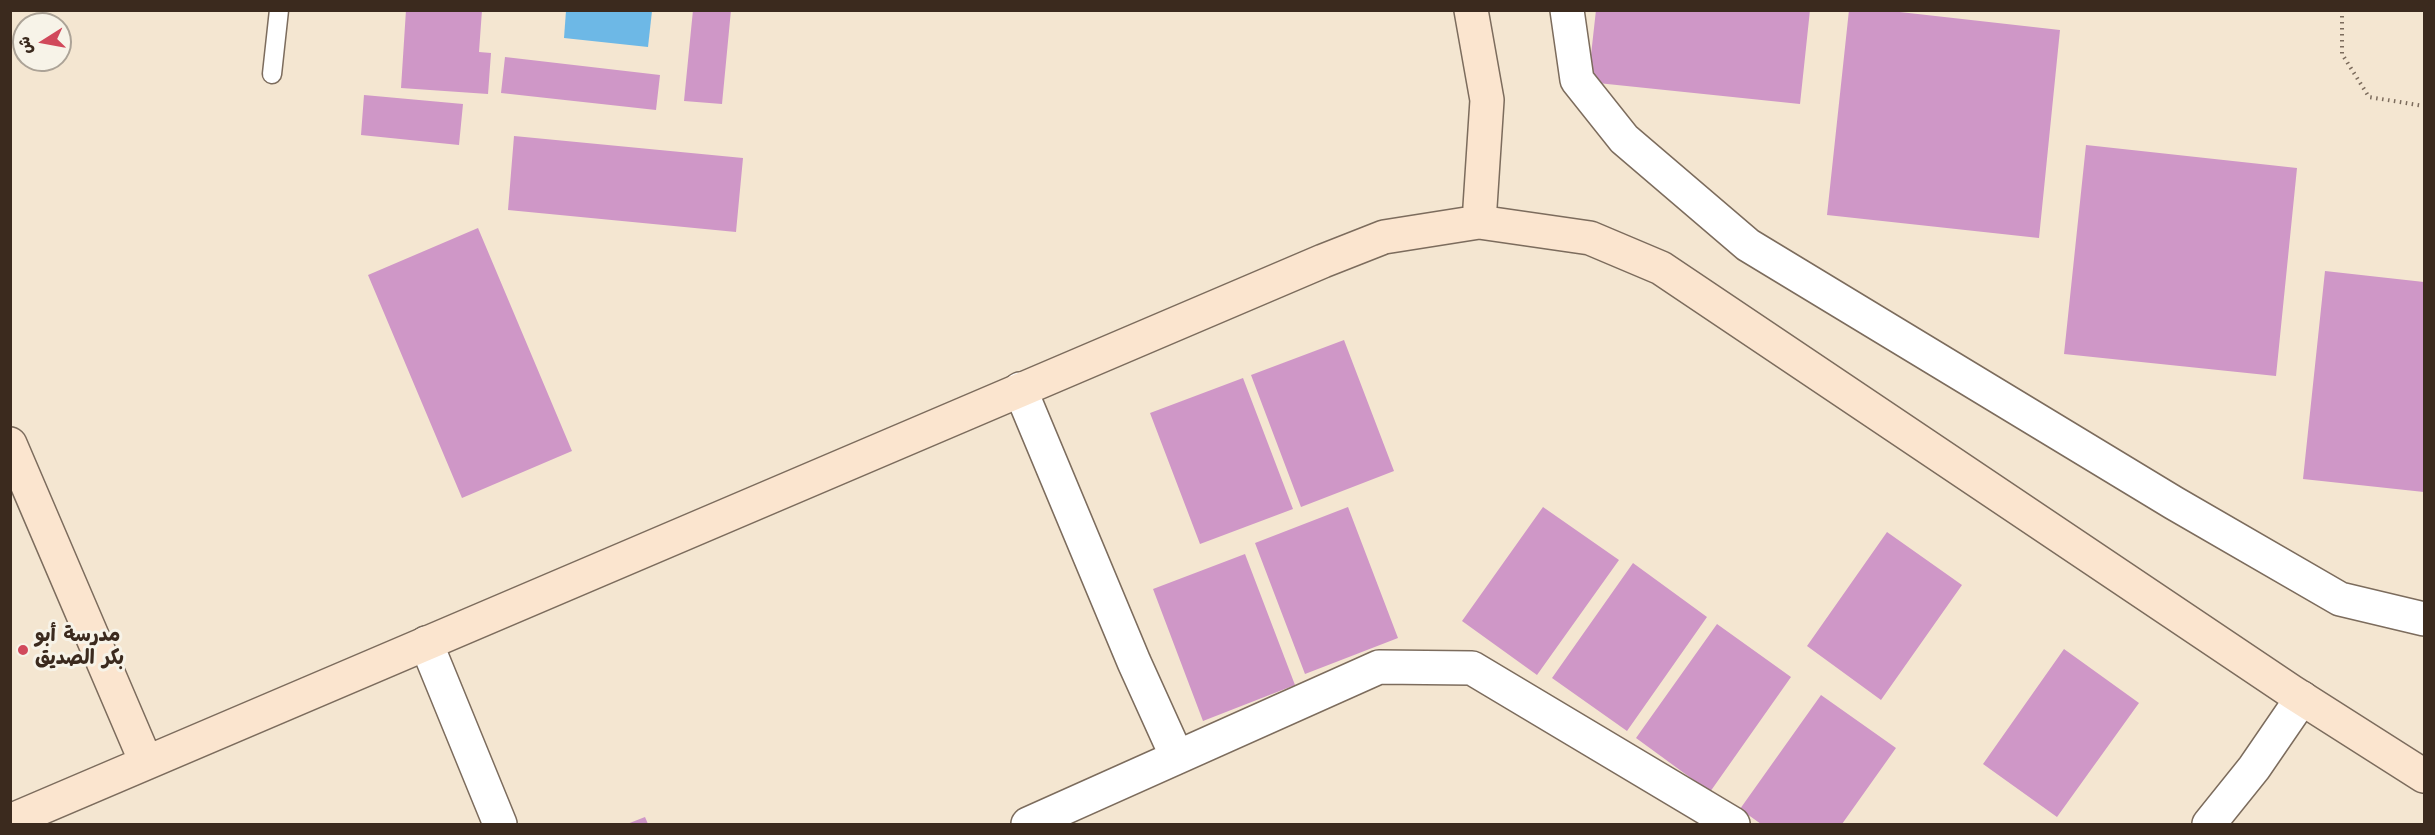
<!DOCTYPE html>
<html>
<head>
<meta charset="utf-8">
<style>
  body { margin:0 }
  #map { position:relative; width:2435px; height:835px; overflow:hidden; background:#f4e6d1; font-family:Kalam,"Playpen Sans Arabic",sans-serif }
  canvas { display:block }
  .frame { position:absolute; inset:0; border:12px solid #3b2a1e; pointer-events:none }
  .north { position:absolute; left:12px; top:12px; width:60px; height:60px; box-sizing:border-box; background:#f7f3e8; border:2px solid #aca397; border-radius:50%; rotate:259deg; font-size:16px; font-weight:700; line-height:24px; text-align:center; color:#3b2a1e }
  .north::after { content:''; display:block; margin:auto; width:21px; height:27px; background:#d1495b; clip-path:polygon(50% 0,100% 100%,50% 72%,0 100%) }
</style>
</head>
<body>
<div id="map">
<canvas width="2435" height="835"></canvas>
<div class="frame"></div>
<div class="north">ش</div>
</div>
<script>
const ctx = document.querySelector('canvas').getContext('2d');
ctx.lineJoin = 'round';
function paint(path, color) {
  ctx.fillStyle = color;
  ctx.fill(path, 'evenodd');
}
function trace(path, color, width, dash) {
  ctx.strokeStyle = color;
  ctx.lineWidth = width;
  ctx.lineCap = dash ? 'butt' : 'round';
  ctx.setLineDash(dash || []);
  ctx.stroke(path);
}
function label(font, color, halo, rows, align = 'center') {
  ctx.font = font + ' Kalam,"Playpen Sans Arabic",sans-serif';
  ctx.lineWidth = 6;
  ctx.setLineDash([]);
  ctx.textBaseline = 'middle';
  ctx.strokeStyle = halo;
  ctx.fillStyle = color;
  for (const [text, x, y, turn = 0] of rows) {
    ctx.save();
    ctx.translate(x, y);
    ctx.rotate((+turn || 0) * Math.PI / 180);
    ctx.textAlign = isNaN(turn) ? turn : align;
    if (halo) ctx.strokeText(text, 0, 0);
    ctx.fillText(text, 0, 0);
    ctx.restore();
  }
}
paint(new Path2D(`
  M566,11H652L648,47L564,38Z`), '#6db8e6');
paint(new Path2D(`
  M406,10H482L479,52L491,53L488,94L401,88Z
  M693,10H731L722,104L684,101Z
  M1596,10H1810L1800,104L1588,82Z
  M1849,10H1882L2060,30L2039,238L1827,215Z
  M505,57L660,75L656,110L501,93Z
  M364,95L463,104L459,145L361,135Z
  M514,136L743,158L736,232L508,210Z
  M2086,145L2297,168L2276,376L2064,354Z
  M478,228L572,451L462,498L368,275Z
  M2325,271L2424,282V492L2303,479Z
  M1344,340L1394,471L1301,507L1251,375Z
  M1243,378L1293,509L1200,544L1150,413Z
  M1348,507L1398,638L1305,674L1255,543Z
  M1543,507L1619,560L1537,675L1462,621Z
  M1887,532L1962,585L1881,700L1807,646Z
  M1245,554L1295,685L1203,721L1153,589Z
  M1633,563L1707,617L1627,731L1552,678Z
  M1717,624L1791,677L1710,792L1636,738Z
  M2064,649L2139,703L2057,817L1983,764Z
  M1821,695L1896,748L1842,824H1761L1740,809Z
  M645,817L648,824H627Z`), '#cf97c7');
const lane = new Path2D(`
  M272,74L279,10`);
const street = new Path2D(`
  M1567,10L1577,80L1624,139L1748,245L2174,503L2340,599L2424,619
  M1020,389L1134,662L1177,757
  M426,643L500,824
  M1028,824L1379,667L1472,668L1733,824
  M2209,824L2254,768L2302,698`);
const secondary = new Path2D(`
  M1471,10L1487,100L1479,222
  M10,444L146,762
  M10,821L1323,261L1384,237L1479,222L1590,238L1661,268L2292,692L2424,776`);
trace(lane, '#7c6c5d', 21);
trace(street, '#7c6c5d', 36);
trace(secondary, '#7c6c5d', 36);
trace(new Path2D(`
  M2342,10V54L2369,97L2424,106`), '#7c6c5d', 4, [1.5, 4.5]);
trace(lane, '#fff', 18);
trace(street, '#fff', 33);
trace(secondary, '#fbe5cf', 33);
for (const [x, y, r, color] of [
  [23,650,6,"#d1495b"]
]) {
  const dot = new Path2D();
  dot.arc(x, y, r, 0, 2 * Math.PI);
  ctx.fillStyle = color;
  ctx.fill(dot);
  trace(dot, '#f7f3e8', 2);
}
label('bold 20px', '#3b2a1e', '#f7f3e8', [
  ["مدرسة أبو",35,638],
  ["بكر الصديق",35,661]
], 'left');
</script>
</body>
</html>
